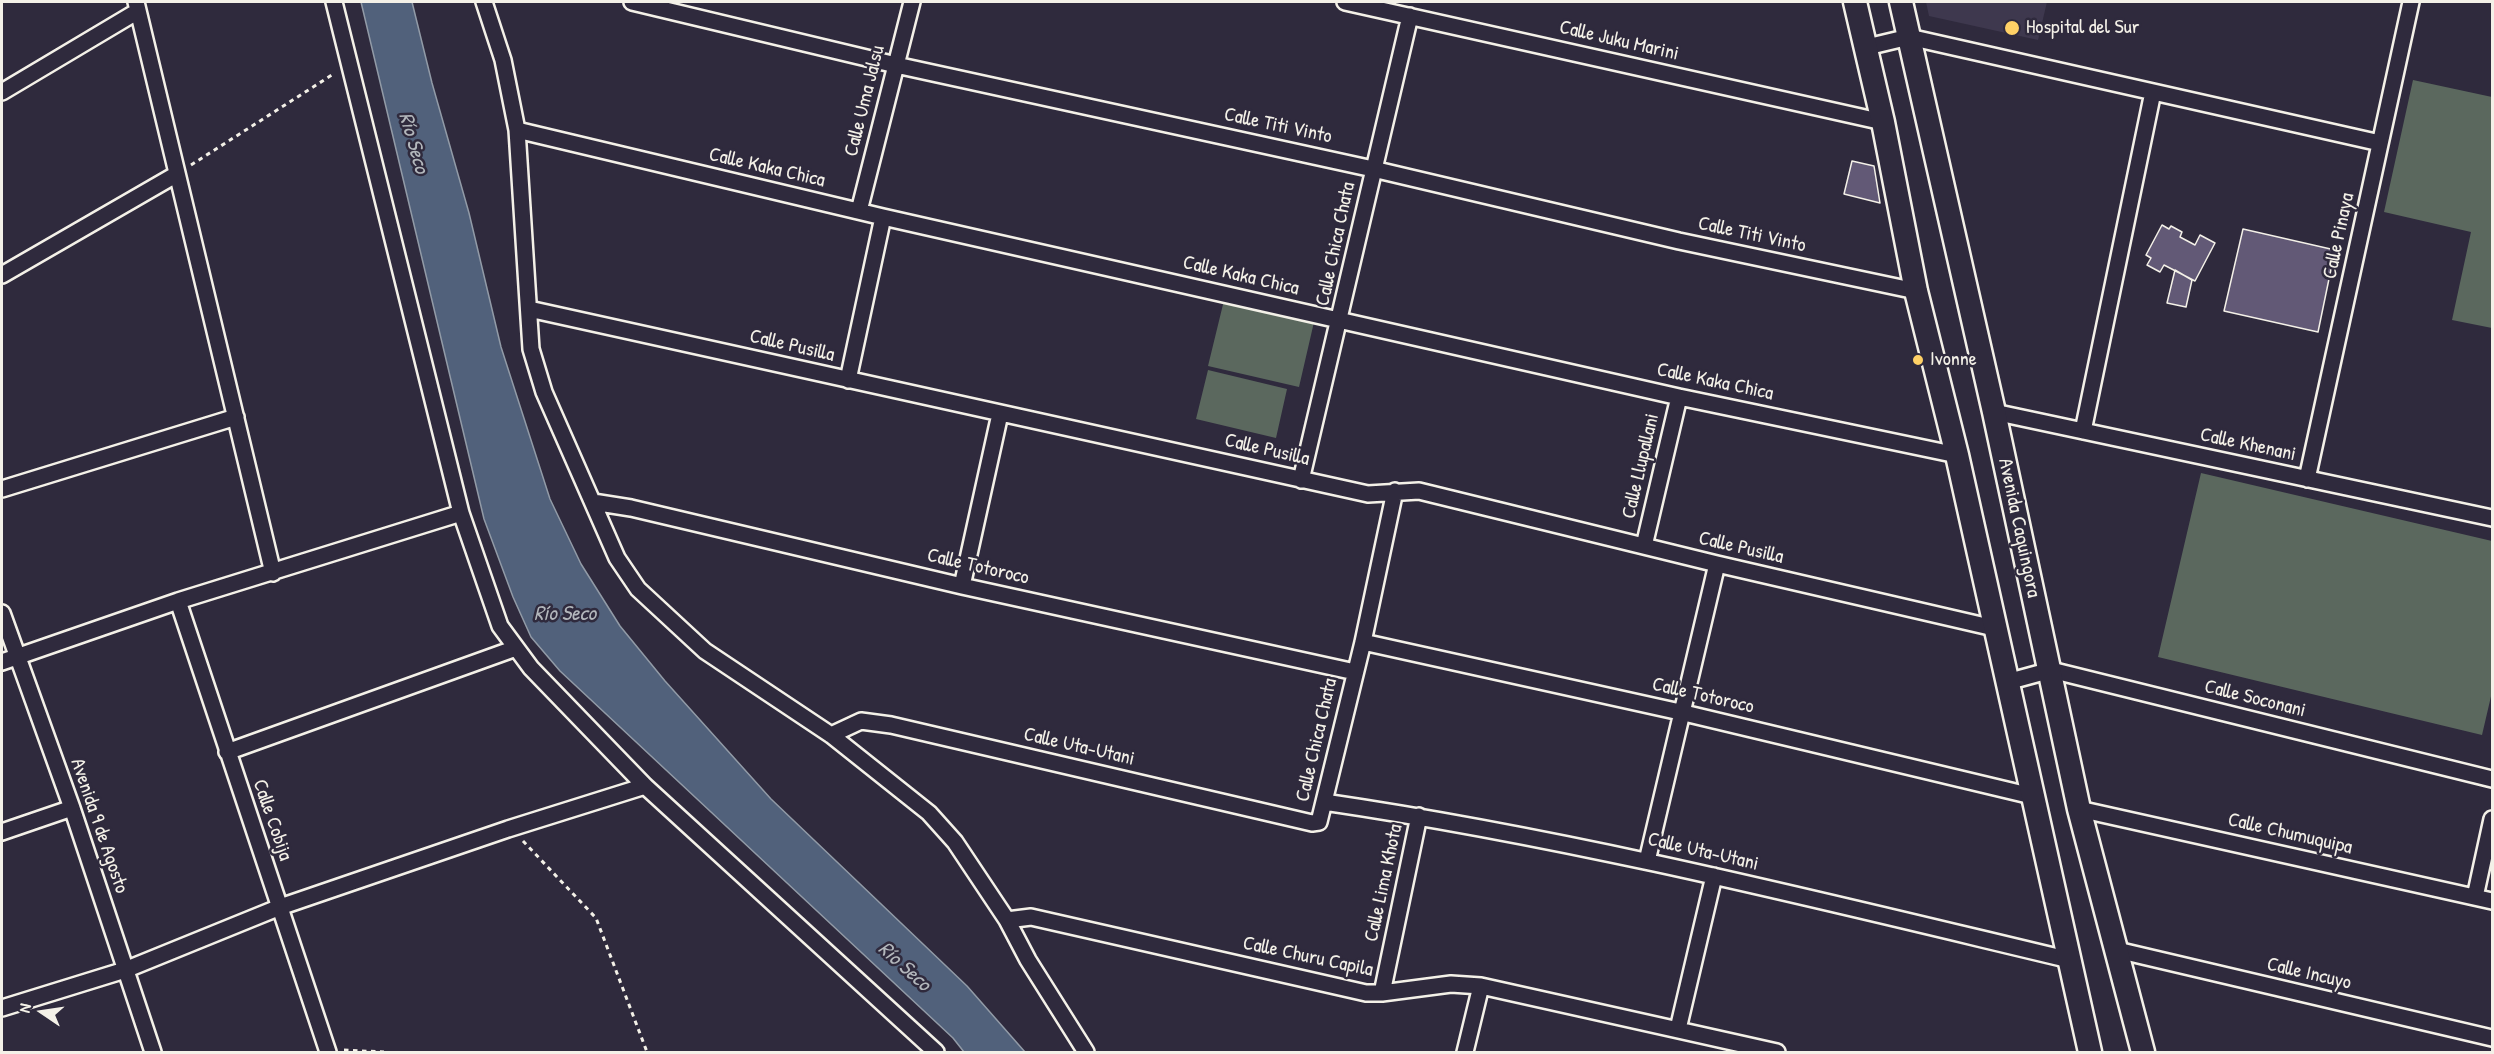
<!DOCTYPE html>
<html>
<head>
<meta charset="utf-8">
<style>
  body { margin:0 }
  #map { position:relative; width:2494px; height:1054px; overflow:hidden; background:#2f2a3d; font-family:"Patrick Hand",sans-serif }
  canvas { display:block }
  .frame { position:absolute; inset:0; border:3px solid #f4f1e8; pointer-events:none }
  .north { position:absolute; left:12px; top:982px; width:60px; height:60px; -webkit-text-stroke:4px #2f2a3d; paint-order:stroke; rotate:283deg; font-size:16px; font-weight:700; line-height:24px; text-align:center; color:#f4f1e8 }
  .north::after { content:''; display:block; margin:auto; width:21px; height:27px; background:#f4f1e8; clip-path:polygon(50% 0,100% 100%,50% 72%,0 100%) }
</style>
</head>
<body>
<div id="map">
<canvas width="2494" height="1054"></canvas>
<div class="frame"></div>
<div class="north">N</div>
</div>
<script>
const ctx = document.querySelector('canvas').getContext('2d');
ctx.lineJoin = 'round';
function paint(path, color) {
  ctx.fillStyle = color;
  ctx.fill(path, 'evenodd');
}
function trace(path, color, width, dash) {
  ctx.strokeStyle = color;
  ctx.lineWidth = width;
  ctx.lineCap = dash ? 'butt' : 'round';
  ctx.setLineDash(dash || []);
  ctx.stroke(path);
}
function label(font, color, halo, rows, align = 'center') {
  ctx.font = font + ' "Patrick Hand",sans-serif';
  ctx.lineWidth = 5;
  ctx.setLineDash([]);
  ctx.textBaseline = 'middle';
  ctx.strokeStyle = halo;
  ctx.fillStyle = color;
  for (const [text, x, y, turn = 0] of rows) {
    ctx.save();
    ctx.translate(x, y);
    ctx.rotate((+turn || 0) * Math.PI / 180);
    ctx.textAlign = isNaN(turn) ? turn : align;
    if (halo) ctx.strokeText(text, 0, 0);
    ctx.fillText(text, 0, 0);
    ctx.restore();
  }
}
paint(new Path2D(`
  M1926,2H2047L2038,40L1929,16Z`), '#3e384e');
paint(new Path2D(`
  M2413,80L2492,97V328L2452,320L2471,232L2384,212Z
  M1227,288L1317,309L1299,387L1208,366Z
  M1208,370L1287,389L1276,438L1196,419Z
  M2201,473L2492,541V692L2482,735L2158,657Z`), '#5b685e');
const water = new Path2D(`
  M361,2H412L432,83L469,213L501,347L550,499L581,564L620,626L665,681L771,799L967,986L1025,1052H964L953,1038L560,671L531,637L513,597L484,519Z`);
paint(water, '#51617b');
trace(water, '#929ba7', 1.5);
const building = new Path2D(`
  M1852,161L1874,166L1880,203L1844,194Z
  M2162,225L2169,229L2171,226L2182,232L2180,237L2195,245L2200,235L2215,243L2195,281L2164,265L2160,272L2147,265L2151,258L2146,255Z
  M2243,229L2335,250L2318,332L2224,311Z
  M2175,270L2192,280L2186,307L2167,303Z`);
paint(building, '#625976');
trace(building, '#f4f1e8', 1.5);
const street = new Path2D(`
  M136,2L273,573
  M334,2L461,513L500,626L531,668L645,786L936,1052
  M484,2L503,60L517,130L531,349L544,392L617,558L638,589L705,651L831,735L929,813L955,842L1007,920L1028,960L1086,1052
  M632,2L896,65L1373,169L1679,241L1916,291
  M1345,2L1883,122
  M1867,47L1909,37L2380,143
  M2,92L138,11
  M517,130L883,217L1679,397L1957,455
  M859,211L912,2
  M2,275L177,174
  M529,309L1368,494L1419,491L1717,564L1994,628
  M848,380L883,217
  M1994,412L2492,518
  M2083,431L2153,92
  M2307,479L2411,2
  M1301,480L1410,16
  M2,489L236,417
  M593,502L631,508L962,586L1355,672
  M1644,546L1679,397
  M962,586L1000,414
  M178,601L328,1052
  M2,613L72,808L153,1052
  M1363,642L1680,712L2032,796
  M2,662L178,601L461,513
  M2007,682L2051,670L2492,779
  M831,735L861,721L891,725L1312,823L1319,822L1363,642L1395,491
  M227,752L516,648
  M1324,802C1576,839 1822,901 2070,960
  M2079,809L2492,901
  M2,832L72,808
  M1647,861L1717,564
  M2475,897L2492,819
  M1007,920L1031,917L1366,993H1382L1451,984L1481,986L1777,1052
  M2117,950L2492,1038
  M1382,993L1419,816
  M2,1008L125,970L280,907L508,829L645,786
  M1678,1029L1714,876
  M1465,1052L1481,986`);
const secondary = new Path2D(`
  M1855,2L1883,122L1916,291L1957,455L2090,1052
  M1901,2L1994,412L2079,809L2143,1052`);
trace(street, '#f4f1e8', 20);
trace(secondary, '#f4f1e8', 27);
trace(new Path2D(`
  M191,165L335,73
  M523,841L596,918L647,1052
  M344,1050L384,1052`), '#f4f1e8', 3, [4.5, 4.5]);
trace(street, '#2f2a3d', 15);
trace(secondary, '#2f2a3d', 22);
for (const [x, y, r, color] of [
  [2012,28,8,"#ffd166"],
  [1918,360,6,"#ffd166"]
]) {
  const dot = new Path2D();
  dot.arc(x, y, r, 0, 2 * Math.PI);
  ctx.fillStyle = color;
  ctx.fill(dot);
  trace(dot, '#2f2a3d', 2);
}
label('20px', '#f4f1e8', '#2f2a3d', [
  ["Hospital del Sur",2026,28],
  ["Ivonne",1930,360]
], 'left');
label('20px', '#f4f1e8', '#2f2a3d', [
  ["Calle Juku Marini",1619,41,13],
  ["Calle Uma Jalsu",865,101,-76],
  ["Calle Titi Vinto",1278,126,12],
  ["Calle Kaka Chica",767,168,13],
  ["Calle Titi Vinto",1752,235,12],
  ["Calle Pinaya",2339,236,-78],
  ["Calle Chica Chata",1336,244,-78],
  ["Calle Kaka Chica",1241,276,13],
  ["Calle Pusilla",792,346,13],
  ["Calle Kaka Chica",1715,382,12],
  ["Calle Khenani",2248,445,12],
  ["Calle Pusilla",1267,450,13],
  ["Calle Llupallani",1641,466,-77],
  ["Avenida Caquingora",2019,528,78],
  ["Calle Pusilla",1741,548,13],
  ["Calle Totoroco",978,567,13],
  ["Calle Totoroco",1703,696,13],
  ["Calle Soconani",2255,699,14],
  ["Calle Chica Chata",1317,740,-77],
  ["Calle Uta-Utani",1079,747,13],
  ["Calle Cobija",272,820,71],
  ["Avenida 9 de Agosto",99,826,71],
  ["Calle Chumuquipa",2290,834,13],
  ["Calle Uta-Utani",1703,852,13],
  ["Calle Lima Khota",1384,883,-78],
  ["Calle Churu Capila",1308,957,12],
  ["Calle Incuyo",2309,974,13]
]);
label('italic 21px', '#b3b7bc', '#2f2a3d', [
  ["Río Seco",413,143,74],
  ["Río Seco",565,614],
  ["Río Seco",904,967,42]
]);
</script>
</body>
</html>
